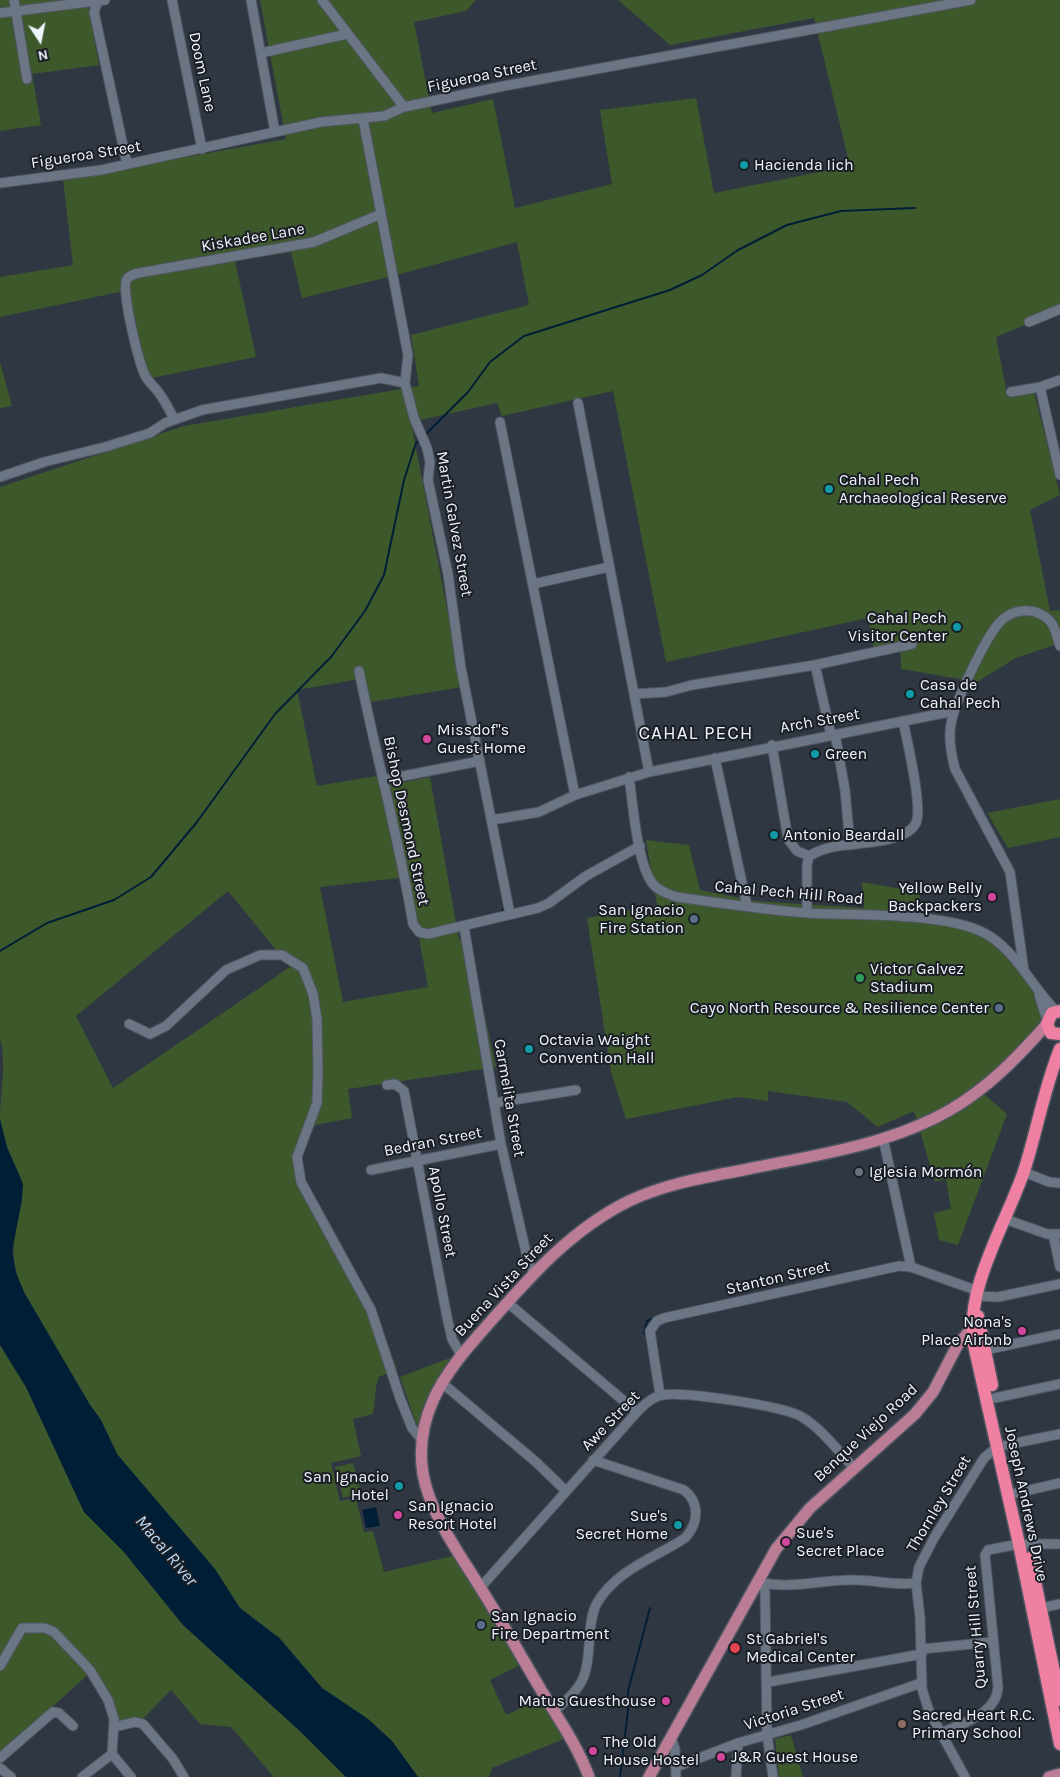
<!DOCTYPE html>
<html>
<head>
<meta charset="utf-8">
<style>
  body { margin:0 }
  #map { position:relative; width:1060px; height:1777px; overflow:hidden; background:#2f3743; font-family:Karla,sans-serif }
  canvas { display:block }
  .north { position:absolute; left:15px; top:15px; width:50px; height:50px; -webkit-text-stroke:4px #1b1e24; paint-order:stroke; rotate:169deg; font-size:14px; font-weight:700; line-height:20px; text-align:center; color:#eff5fd }
  .north::after { content:''; display:block; margin:auto; width:18px; height:22px; background:#eff5fd; clip-path:polygon(50% 0,100% 100%,50% 72%,0 100%) }
</style>
</head>
<body>
<div id="map">
<canvas width="1060" height="1777"></canvas>
<div class="north">N</div>
</div>
<script>
const ctx = document.querySelector('canvas').getContext('2d');
ctx.lineJoin = 'round';
function paint(path, color) {
  ctx.fillStyle = color;
  ctx.fill(path, 'evenodd');
}
function trace(path, color, width, dash) {
  ctx.strokeStyle = color;
  ctx.lineWidth = width;
  ctx.lineCap = dash ? 'butt' : 'round';
  ctx.setLineDash(dash || []);
  ctx.stroke(path);
}
function label(font, color, halo, rows, align = 'center') {
  ctx.font = font + ' Karla,sans-serif';
  ctx.lineWidth = 4;
  ctx.setLineDash([]);
  ctx.textBaseline = 'middle';
  ctx.strokeStyle = halo;
  ctx.fillStyle = color;
  for (const [text, x, y, turn = 0] of rows) {
    ctx.save();
    ctx.translate(x, y);
    ctx.rotate((+turn || 0) * Math.PI / 180);
    ctx.textAlign = isNaN(turn) ? turn : align;
    if (halo) ctx.strokeText(text, 0, 0);
    ctx.fillText(text, 0, 0);
    ctx.restore();
  }
}
paint(new Path2D(`
  M0,0H87L99,65L32,74L41,125L0,131Z
  M260,0H476L466,11L414,22L432,113L493,99L515,208L612,184L600,110L696,98L714,193L850,166L814,18L670,45L618,0H1060V310L996,337L1007,394L1034,392L1060,495L1030,510L1050,611L1060,610V643L1016,658L977,682L901,669L900,645L874,650L868,618L666,662L613,391L502,416L497,403L411,422L462,687L370,702L365,678L297,690L317,786L377,776L381,787L430,777L459,940L468,939L496,1067L348,1089L352,1118L315,1125L299,1149L303,1182L349,1268L373,1304L397,1369L379,1377C374,1389 376,1401 373,1414L353,1419L361,1456L331,1463L340,1501L356,1498L364,1532L373,1531L384,1572L457,1555L520,1665L490,1680L506,1715L540,1699L564,1739L492,1768L489,1777H418L392,1741L368,1719L322,1688L280,1638L240,1608L117,1454L101,1420L90,1405L25,1294C1,1246 24,1225 21,1179C20,1173 15,1167 13,1161C7,1149 2,1135 0,1121C0,1093 7,1066 0,1038V487L184,426L419,386L411,335L529,305L517,242L393,276L302,298L291,252L235,261L256,357L146,379L129,290L0,317V277L73,265L63,179L286,139ZM408,877L428,987L343,1002L320,887ZM228,891L290,967L113,1088L76,1016Z
  M0,362L12,406L0,408Z
  M1060,799V837L1008,848L987,813Z
  M646,840L689,845L700,890L755,901L864,908L862,882L919,892L923,919L982,928L1041,989L1033,996L1044,1018L1042,1023L1025,1041L1034,1047L983,1093L1007,1114L958,1245L939,1240L934,1213L951,1209L946,1179L935,1182L914,1111L878,1127L847,1102L768,1091V1101L738,1097L626,1119L611,1072L587,918L657,905Z
  M0,1345L26,1387L84,1512L124,1552L183,1625L301,1732L346,1777H274L231,1727L200,1724L171,1690L143,1719L117,1722L92,1671L0,1754Z
  M463,1353L438,1388L422,1440L400,1377Z
  M353,1463L361,1493L343,1498L335,1467Z
  M791,1735L803,1777H779L775,1739Z`), '#3d592b');
paint(new Path2D(`
  M0,1119L7,1147L23,1184L22,1200L12,1251L16,1273L25,1294L90,1405L101,1420L117,1454L215,1569L240,1608L279,1638L322,1688L368,1719L392,1741L418,1777H346L301,1732L183,1625L124,1552L84,1512L26,1387L0,1345Z
  M376,1507L380,1526L366,1528L362,1510Z`), '#001f37');
trace(new Path2D(`
  M425,435L468,392L490,362L524,336L670,290L702,275L738,250L787,225L841,211L915,208
  M498,875L504,908L501,913
  M0,951L47,923L114,900L151,877L197,822L275,714L331,657L365,611L384,575L404,480L416,443L420,440
  M644,1333L647,1321L658,1316
  M620,1777L628,1710V1691L650,1608`), '#001f37', 2);
const minor = new Path2D(`
  M14,0L27,79
  M172,0L202,149
  M251,0L275,132
  M322,0L404,107
  M98,1L94,12L127,164
  M0,13L105,0
  M261,53L347,34
  M363,119L408,355L405,383L414,418L427,448L430,462L428,480L448,574L461,668L510,914
  M0,183L101,170L321,122L384,116L404,107L504,86L971,0
  M1029,322L1060,309
  M1040,387L1060,475
  M1011,392L1040,387L1060,380
  M578,403L649,772
  M174,419C170,411 165,401 159,393C155,387 148,382 145,375C139,363 120,288 127,279C132,272 148,272 156,270L314,242L381,214
  M500,422L575,795
  M0,477L44,462L105,447L150,433L165,423L202,410L381,378L405,383
  M533,584L609,567
  M815,665L831,735
  M359,671C376,756 399,839 413,924L419,932L428,934L538,908L549,903L586,876L640,846
  M634,694L666,692L692,685L815,665L912,644
  M835,734L845,790L850,845
  M772,745L788,839L797,851L809,856
  M715,758L747,906
  M629,777C633,803 637,865 653,884C659,891 668,894 677,897C720,903 765,910 808,913C855,916 954,911 991,937C1018,955 1033,988 1056,1011
  M383,780L480,761
  M492,820L539,812L575,795L649,772L954,711
  M807,913V865L809,856C828,845 843,846 864,843C878,842 909,838 916,823C923,808 907,740 903,721
  M464,927L501,1144L528,1261L534,1273
  M1024,971L1010,872L955,769C951,754 948,739 951,724C954,703 985,639 999,623C1012,608 1036,606 1050,621C1056,628 1057,638 1060,646
  M1039,995L1047,1020
  M129,1024L150,1034L166,1026L226,970L260,955H282L303,968L313,994L317,1019L318,1072L317,1103L297,1157L301,1182L371,1310L400,1398L412,1428L421,1439
  M387,1085L395,1084L404,1091L447,1317L452,1339L461,1355
  M494,1103L576,1090
  M883,1138L911,1267
  M371,1170L501,1144
  M1024,1172L1049,1182L1060,1183
  M1005,1219L1047,1234H1060
  M1053,1234L1060,1267
  M977,1296L998,1297L1060,1284
  M508,1303L637,1412
  M985,1350L1060,1334
  M441,1382L536,1462L566,1491
  M660,1395L650,1331L657,1321L664,1318L899,1266L911,1267L978,1291
  M995,1398L1060,1384
  M1006,1445L1060,1434
  M1016,1493L1060,1483
  M1027,1544H1060
  M758,1580L763,1583L765,1592L767,1734L773,1777
  M763,1583C795,1589 823,1579 855,1580C876,1580 895,1586 916,1583
  M480,1588L637,1412C644,1405 652,1397 662,1395C683,1391 784,1406 802,1417C822,1429 838,1451 854,1468
  M1041,1608L1060,1604
  M922,1649L992,1642
  M0,1666L22,1628H45L54,1632L90,1670L108,1700L114,1719L112,1754L82,1777
  M768,1682L922,1654
  M554,1711C588,1684 587,1673 590,1632C591,1622 592,1612 597,1603C617,1569 655,1558 685,1538C699,1523 700,1503 684,1490L593,1460
  M114,1727L135,1722L143,1724L173,1759L184,1777
  M942,1733C962,1723 997,1714 998,1687L985,1555L988,1550L1019,1544
  M671,1737L675,1749L676,1777
  M112,1754L131,1777
  M0,1758L53,1712L59,1713L73,1726
  M676,1767L738,1743L801,1725L921,1683
  M0,1768L11,1777
  M736,1777L738,1743
  M965,1777L929,1711L922,1689L920,1617L916,1583L919,1567L934,1538L984,1458L997,1447`);
const major = new Path2D(`
  M589,1777C578,1747 560,1721 544,1695C522,1658 501,1620 478,1584C457,1550 430,1513 423,1474C414,1419 442,1376 477,1337C523,1285 566,1232 629,1201C667,1183 708,1177 748,1169C816,1155 889,1145 950,1110C988,1088 1018,1057 1047,1024
  M649,1777L776,1549L810,1508L915,1414L933,1392L957,1346L971,1329
  M1049,1777L1060,1774`);
const highway = new Path2D(`
  M1060,1011L1052,1013L1047,1024L1051,1033L1060,1034
  M1060,1049C1044,1088 1037,1131 1024,1171C1006,1224 964,1289 974,1345L1019,1544L1060,1744
  M978,1316L992,1385
  M1030,1558L1060,1700`);
trace(minor, '#4f5661', 11);
trace(major, '#4f5661', 14);
trace(highway, '#4f5661', 15);
trace(minor, '#6c7583', 9);
trace(major, '#bb7c95', 11);
trace(highway, '#f080a1', 12);
for (const [x, y, r, color] of [
  [744,165,5,"#0f9aa8"],
  [829,489,5,"#0f9aa8"],
  [957,627,5,"#0f9aa8"],
  [910,694,5,"#0f9aa8"],
  [427,739,5,"#d1479c"],
  [815,754,5,"#0f9aa8"],
  [774,835,5,"#0f9aa8"],
  [992,897,5,"#d1479c"],
  [694,919,5,"#5c6f8a"],
  [860,978,5,"#2e9e5b"],
  [999,1008,5,"#5c6f8a"],
  [529,1049,5,"#0f9aa8"],
  [859,1172,5,"#6b7280"],
  [1022,1331,5,"#d1479c"],
  [399,1486,5,"#0f9aa8"],
  [398,1515,5,"#d1479c"],
  [678,1525,5,"#0f9aa8"],
  [786,1542,5,"#d1479c"],
  [481,1625,5,"#5c6f8a"],
  [735,1648,6,"#e0444e"],
  [666,1701,5,"#d1479c"],
  [902,1724,5,"#8d6e63"],
  [593,1751,5,"#d1479c"],
  [721,1757,5,"#d1479c"]
]) {
  const dot = new Path2D();
  dot.arc(x, y, r, 0, 2 * Math.PI);
  ctx.fillStyle = color;
  ctx.fill(dot);
  trace(dot, '#1b1e24', 2);
}
label('16px', '#eff5fd', '#1b1e24', [
  ["Doom Lane",202,72,78],
  ["Figueroa Street",482,76,-12],
  ["Figueroa Street",86,155,-9],
  ["Kiskadee Lane",253,238,-10],
  ["Martin Galvez Street",454,524,80],
  ["Arch Street",820,721,-10],
  ["Bishop Desmond Street",406,821,78],
  ["Cahal Pech Hill Road",789,893,5],
  ["Carmelita Street",509,1098,80],
  ["Bedran Street",433,1142,-11],
  ["Apollo Street",442,1212,79],
  ["Stanton Street",778,1278,-13],
  ["Buena Vista Street",504,1285,-47],
  ["Awe Street",611,1421,-46],
  ["Benque Viejo Road",866,1433,-43],
  ["Thornley Street",939,1504,-59],
  ["Joseph Andrews Drive",1026,1504,78],
  ["Quarry Hill Street",976,1627,-95],
  ["Victoria Street",794,1710,-18]
]);
label('16px', '#eff5fd', '#1b1e24', [
  ["Hacienda Iich",754,165],
  ["Cahal Pech",839,480],
  ["Archaeological Reserve",839,498],
  ["Cahal Pech",947,618,"right"],
  ["Visitor Center",947,636,"right"],
  ["Casa de",920,685],
  ["Cahal Pech",920,703],
  ["Missdof\"s",437,730],
  ["Guest Home",437,748],
  ["Green",825,754],
  ["Antonio Beardall",784,835],
  ["Yellow Belly",982,888,"right"],
  ["Backpackers",982,906,"right"],
  ["San Ignacio",684,910,"right"],
  ["Fire Station",684,928,"right"],
  ["Victor Galvez",870,969],
  ["Stadium",870,987],
  ["Cayo North Resource & Resilience Center",989,1008,"right"],
  ["Octavia Waight",539,1040],
  ["Convention Hall",539,1058],
  ["Iglesia Mormón",869,1172],
  ["Nona's",1012,1322,"right"],
  ["Place Airbnb",1012,1340,"right"],
  ["San Ignacio",389,1477,"right"],
  ["Hotel",389,1495,"right"],
  ["San Ignacio",408,1506],
  ["Resort Hotel",408,1524],
  ["Sue's",668,1516,"right"],
  ["Secret Home",668,1534,"right"],
  ["Sue's",796,1533],
  ["Secret Place",796,1551],
  ["San Ignacio",491,1616],
  ["Fire Department",491,1634],
  ["St Gabriel's",746,1639],
  ["Medical Center",746,1657],
  ["Matus Guesthouse",656,1701,"right"],
  ["Sacred Heart R.C.",912,1715],
  ["Primary School",912,1733],
  ["The Old",603,1742],
  ["House Hostel",603,1760],
  ["J&R Guest House",731,1757]
], 'left');
label('italic 18px', '#b9daf6', '#1b1e24', [
  ["Macal River",166,1551,50]
]);
ctx.letterSpacing = '1px';
label('19px', '#eff5fd', '#1b1e24', [
  ["CAHAL PECH",696,734]
]);
ctx.letterSpacing = '0px';
</script>
</body>
</html>
